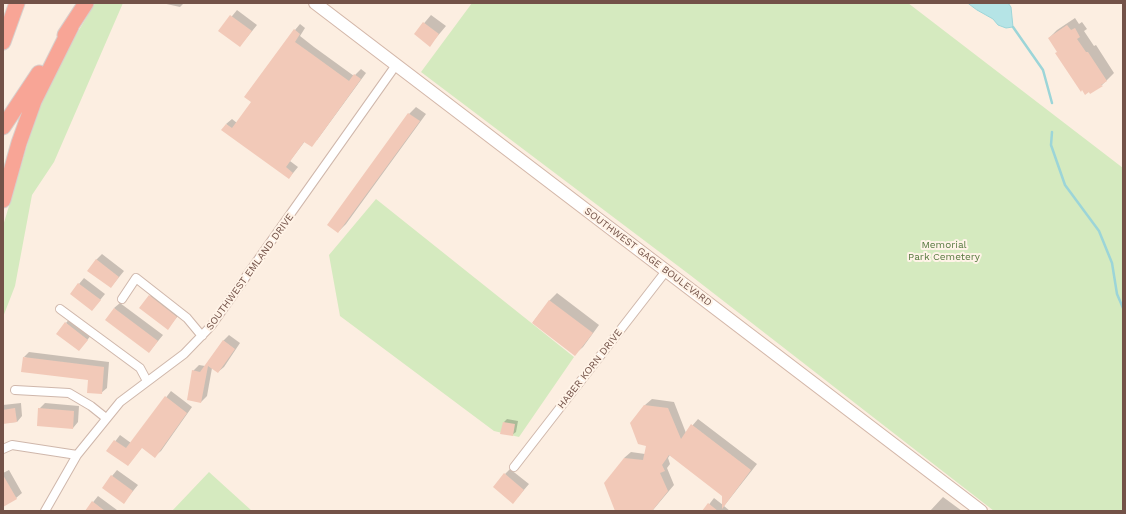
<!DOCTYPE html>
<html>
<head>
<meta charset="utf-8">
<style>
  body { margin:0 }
  #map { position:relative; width:1126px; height:514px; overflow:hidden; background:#fceee1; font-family:"Work Sans",sans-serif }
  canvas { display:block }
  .frame { position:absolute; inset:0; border:4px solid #735248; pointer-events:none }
</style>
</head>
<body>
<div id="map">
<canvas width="1126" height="514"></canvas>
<div class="frame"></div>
</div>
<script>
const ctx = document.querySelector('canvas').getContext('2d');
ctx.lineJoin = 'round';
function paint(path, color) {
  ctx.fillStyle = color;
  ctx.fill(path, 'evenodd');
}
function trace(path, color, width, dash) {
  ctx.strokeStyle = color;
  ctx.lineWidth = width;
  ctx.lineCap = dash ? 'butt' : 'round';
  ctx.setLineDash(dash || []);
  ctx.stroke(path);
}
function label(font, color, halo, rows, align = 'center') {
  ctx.font = font + ' "Work Sans",sans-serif';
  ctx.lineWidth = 4;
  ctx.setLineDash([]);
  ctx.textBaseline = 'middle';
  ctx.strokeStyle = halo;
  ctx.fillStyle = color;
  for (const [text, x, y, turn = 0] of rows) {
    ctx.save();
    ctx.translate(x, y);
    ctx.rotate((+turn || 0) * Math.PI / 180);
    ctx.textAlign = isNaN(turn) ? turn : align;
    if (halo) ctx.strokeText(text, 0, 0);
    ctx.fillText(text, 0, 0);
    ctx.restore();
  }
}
paint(new Path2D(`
  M95,3H123L54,162L32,195L15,286L3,317V226L39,105L60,62Z
  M472,3H908L1123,168V511H994L690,275L421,72Z
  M376,199L574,357L519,437L494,431L340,316L329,255Z
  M209,472L252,511H172Z`), '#d5eabf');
const water = new Path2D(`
  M968,3H1008L1011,7L1013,27L1006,28L998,25L993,19L977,10Z`);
paint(water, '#b5e4e6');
trace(water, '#9cd5d8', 1);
paint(new Path2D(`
  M162,3H184L180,7Z
  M237,10L257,25L240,46L220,31Z
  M431,15L446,26L430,45L415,34Z
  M1075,18L1079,24L1082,22L1087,29L1084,31L1094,46L1096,45L1114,73L1102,85L1090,93L1058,52L1049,38L1057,30Z
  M300,24L305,28L300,36L314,47L354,76L361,69L366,73L317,140L305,141L290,161L298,167L289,178L226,124L232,119L237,123L252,102L295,30Z
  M416,107L426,114L346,224L338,232L409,114Z
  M102,254L124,271L111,287L96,260Z
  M84,278L105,294L92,310L79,284Z
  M155,290L182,311L168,328L150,296Z
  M557,293L599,325L583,347L575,354L533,322L550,300Z
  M120,303L163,335L149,352L114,308Z
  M71,317L92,334L84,344L66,323Z
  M229,335L240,343L224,367L218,372L212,368L207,396L201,402L193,371L199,365L205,366L223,341Z
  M29,352L109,362L107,388L101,393L89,379L24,357Z
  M171,391L192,407L161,451L155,456L142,447L128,465L108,451L120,435L131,443Z
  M652,399L674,402L686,433L698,419L757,464L724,506L730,511H704L714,498L723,505V495L670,455L668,458L670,464L667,468L674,485L653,510L616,511L624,458L631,452L645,454L647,445L645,405Z
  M21,403L22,416L17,422L3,423V405Z
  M45,403L79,406L78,422L73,428L39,409Z
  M507,419L518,421L516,432L512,435L504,422Z
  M510,469L529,484L518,497L505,474Z
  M9,470L22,493L16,498L3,501V473Z
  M117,470L138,485L124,502L112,476Z
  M98,496L117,510L116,511H86Z
  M943,497L962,511H930Z`), '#0003');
trace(new Path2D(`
  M1013,27L1043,70L1052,103
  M1052,132L1051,145L1065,185L1099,231L1112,263L1117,294L1123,308`), '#9cd5d8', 2.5);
paint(new Path2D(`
  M230,15L252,31L240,47L218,31Z
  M423,22L439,34L430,47L414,34Z
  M1067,25L1071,30L1075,28L1080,37L1077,39L1086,52H1088L1107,81L1101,85L1103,86L1090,94L1089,92L1085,95L1082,90L1081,92L1055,53L1057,52L1048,38Z
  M294,29L300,34L295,42L309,52L349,81L354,74L361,79L312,147L304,142L286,167L293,173L289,179L221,130L226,124L232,128L251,102L244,97Z
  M408,113L420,121L338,233L327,225Z
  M96,259L119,277L111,288L87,271Z
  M78,283L101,300L92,311L70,294Z
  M149,295L177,317L168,330L139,308Z
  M549,300L593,333L575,356L532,323Z
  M114,308L158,341L149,353L105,320Z
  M65,322L88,340L79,351L56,334Z
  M223,340L235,349L218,373L208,366L201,403L187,400L192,370L200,372Z
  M23,357L104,367L102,394L87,393L88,380L21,372Z
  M165,396L187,413L155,458L142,448L128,466L106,451L114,440L126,448Z
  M644,405L668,408L681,439L691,424L751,470L722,509V496L669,455L662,465L665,471L660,473L668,491L652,511H615L604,483L624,458L643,460L646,446L638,444L630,423Z
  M15,408L17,422L3,424V410Z
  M38,408L74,411L73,429L37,426Z
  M503,422L515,424L513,436L500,434Z
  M504,473L524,490L513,504L493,487Z
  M3,475L17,499L3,507Z
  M111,475L133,491L124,504L102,488Z
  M92,501L105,511H85Z
  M708,503L718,511H702Z`), '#f2c9b8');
const street = new Path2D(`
  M122,299L136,278L187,318L202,336
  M60,309L140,368L147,381
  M15,390L69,393L91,406L106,418
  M3,449L12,445L77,455L45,511
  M77,455L120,402L184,354L211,326L396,65
  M514,467L666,271`);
const secondary = new Path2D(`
  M315,3L981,511`);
const highway = new Path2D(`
  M65,35L86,3
  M3,42L17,3
  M3,127L39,73
  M3,200L19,143L34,101L71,27`);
trace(street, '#cfb7ab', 10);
trace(secondary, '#d3b6a8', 14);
trace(highway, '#d8cfcc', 17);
trace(street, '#fff', 8);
trace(secondary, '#fff', 12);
trace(highway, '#f8a596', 15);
label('10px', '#577940', '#fff3e7', [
  ["Memorial",944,245],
  ["Park Cemetery",944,257]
]);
label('10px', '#735248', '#fff3e7', [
  ["SOUTHWEST GAGE BOULEVARD",648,257,37],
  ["SOUTHWEST EMLAND DRIVE",250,272,-54],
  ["HABER KORN DRIVE",590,369,-52]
]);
</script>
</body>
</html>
